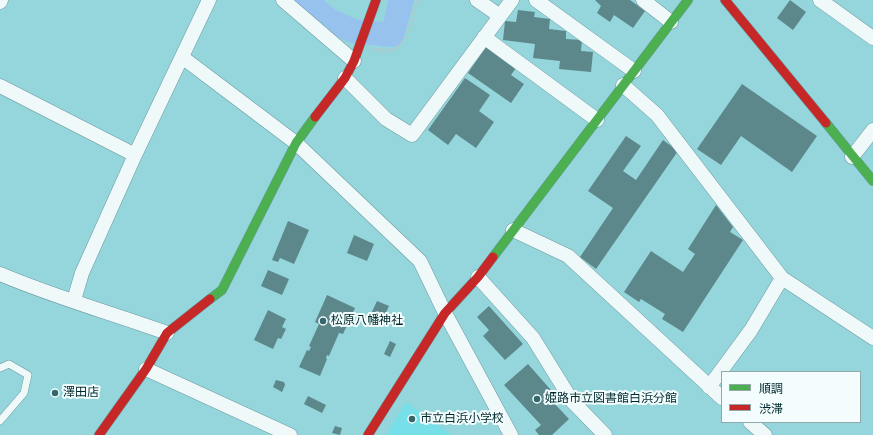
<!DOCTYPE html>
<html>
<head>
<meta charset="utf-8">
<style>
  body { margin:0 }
  #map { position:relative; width:873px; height:435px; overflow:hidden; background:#95d6dc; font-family:"Fira Sans Condensed","Noto Sans JP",sans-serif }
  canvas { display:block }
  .legend { position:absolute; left:721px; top:371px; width:140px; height:52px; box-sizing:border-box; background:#f3fdfe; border:1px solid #92a8aa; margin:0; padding:5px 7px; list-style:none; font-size:12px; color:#00292c }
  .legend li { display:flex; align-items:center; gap:8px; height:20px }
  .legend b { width:20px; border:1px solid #92a8aa }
</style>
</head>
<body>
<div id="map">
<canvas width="873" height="435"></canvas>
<ul class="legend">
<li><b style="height:5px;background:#4caf50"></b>順調</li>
<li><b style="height:5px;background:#c62828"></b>渋滞</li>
</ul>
</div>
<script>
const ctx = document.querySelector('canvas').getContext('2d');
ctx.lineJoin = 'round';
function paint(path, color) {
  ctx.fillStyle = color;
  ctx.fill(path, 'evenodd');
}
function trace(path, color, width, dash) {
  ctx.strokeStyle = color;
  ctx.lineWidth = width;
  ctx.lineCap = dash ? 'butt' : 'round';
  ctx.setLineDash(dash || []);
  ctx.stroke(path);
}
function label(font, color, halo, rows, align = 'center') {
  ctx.font = font + ' "Fira Sans Condensed","Noto Sans JP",sans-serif';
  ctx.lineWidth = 4;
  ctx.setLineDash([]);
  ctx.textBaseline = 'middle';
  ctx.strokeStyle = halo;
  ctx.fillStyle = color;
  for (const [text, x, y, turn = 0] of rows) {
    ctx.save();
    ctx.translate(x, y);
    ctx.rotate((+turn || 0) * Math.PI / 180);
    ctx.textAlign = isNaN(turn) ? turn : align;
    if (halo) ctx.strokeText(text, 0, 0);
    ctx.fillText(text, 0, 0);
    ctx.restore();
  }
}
paint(new Path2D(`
  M406,402L452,435H386Z`), '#77dfe8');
paint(new Path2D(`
  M388,0H410L405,32L397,44L382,47L381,40Z`), '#98c2ee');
trace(new Path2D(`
  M305,0L329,20L353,31L392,35L402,0`), '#98c2ee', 24);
paint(new Path2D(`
  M595,0H630L645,11L633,28L614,15L610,22L597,13L601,6Z
  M790,0L806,12L793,30L777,18Z
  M518,10L535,12L534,17L550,19L549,29L566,31V39L582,40L581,51L593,52L591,72L559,69L560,61L533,58L535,44L503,40L505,21L516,22Z
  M486,47L516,68L511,75L524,84L511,103L468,73Z
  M465,78L490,95L479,111L494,122L476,148L456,134L448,145L428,130Z
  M742,84L817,136L792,172L741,136L721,165L697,149Z
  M626,136L641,146L623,171L636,180L663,140L678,151L596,269L580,257L613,208L588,191Z
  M716,205L733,227L730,232L743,240L683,332L662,319L665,314L641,299L639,302L624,292L651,251L683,272L695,254L688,249Z
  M288,221L309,230L294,264L280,258L278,262L272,260Z
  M354,235L374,244L367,261L347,253Z
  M268,270L289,279L282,295L261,286Z
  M327,295L355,308L343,334L339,333L329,356L327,355L326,358L327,359L320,376L299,367L307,350L309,351L311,347L309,346L319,324L315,322Z
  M377,301L389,306L383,319L371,314Z
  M489,306L523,344L505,360L483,336L489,330L477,317Z
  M268,310L286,319L282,327L286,329L281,339L278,338L273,349L254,340Z
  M390,341L396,344L390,357L384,354Z
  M528,364L558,398L553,402L569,419L552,435H539L535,430L541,425L504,385Z
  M276,380L284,382L285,385L282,392L273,387Z
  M308,396L326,405L322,413L304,404Z
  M335,426L342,428L340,435L332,433Z`), '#5c878b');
const lane = new Path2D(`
  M0,368L9,364L28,375L24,393L0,421`);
const street = new Path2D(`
  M283,0L354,61
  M477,0L500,16
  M536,0L634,71
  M643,0L671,22
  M820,0L873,38
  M0,2L1,0
  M484,37L597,120
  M182,57L296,143L420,261L445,313L511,435
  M345,78L386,119L412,135L512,0
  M623,85L657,115L782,278L873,338
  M0,86L135,155
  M852,157L873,130
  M513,230L568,256L722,398
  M0,274C54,297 111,313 167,333
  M478,277L533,338L572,401L605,435
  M74,300L82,273L135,155L209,0
  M146,369L290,435
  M709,387L751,330L782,278
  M750,422L765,435`);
const fast = new Path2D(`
  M826,123L873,181
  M493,257L688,0
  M210,299L222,290L296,143L315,117`);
const jam = new Path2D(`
  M725,0L826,123
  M315,117L345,78L354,61L376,0
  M99,435L146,369L167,333L210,299
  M368,435L445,313L478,277L493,257`);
trace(lane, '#6a9a9e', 8);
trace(street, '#6a9a9e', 15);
trace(fast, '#6a9a9e', 10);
trace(jam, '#6a9a9e', 10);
trace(new Path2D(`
  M374,49C411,58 408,23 418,0`), '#b4c8c9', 2.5, [3, 3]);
trace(lane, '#eff9fa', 7);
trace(street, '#eff9fa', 14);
trace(fast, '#4caf50', 9);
trace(jam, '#c62828', 9);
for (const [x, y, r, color] of [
  [323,321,4,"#34666a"],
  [55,393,4,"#34666a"],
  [537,399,4,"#34666a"],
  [412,419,4,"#34666a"]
]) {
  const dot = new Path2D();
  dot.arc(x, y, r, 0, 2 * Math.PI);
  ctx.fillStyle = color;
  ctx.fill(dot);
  trace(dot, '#f3fdfe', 1.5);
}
label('12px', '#00292c', '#f3fdfe', [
  ["松原八幡神社",331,321],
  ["澤田店",63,393],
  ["姫路市立図書館白浜分館",545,399],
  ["市立白浜小学校",420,419]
], 'left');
</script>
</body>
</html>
